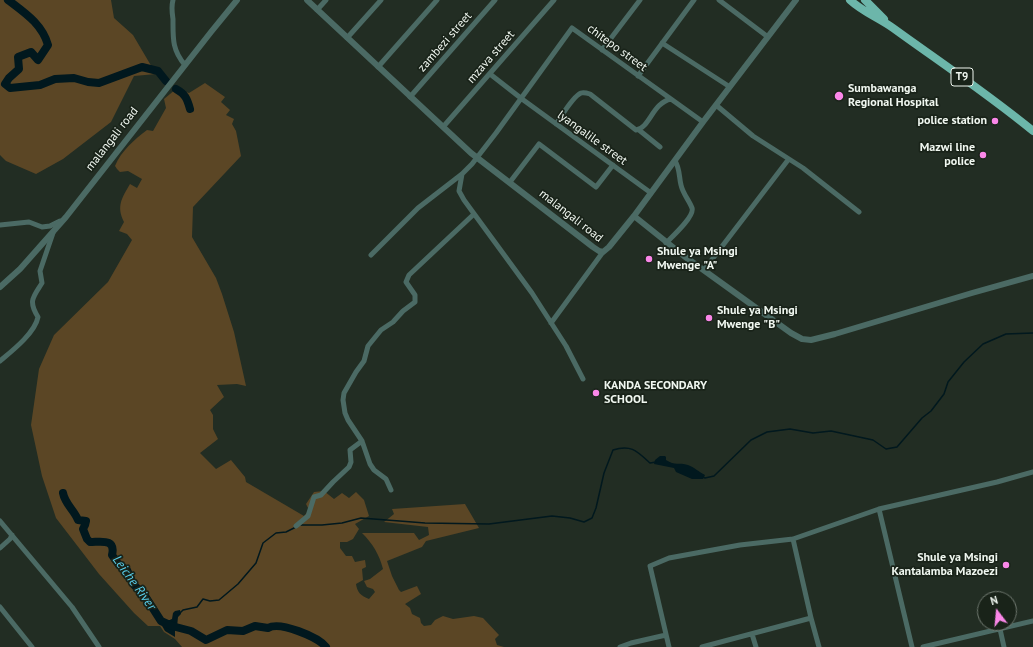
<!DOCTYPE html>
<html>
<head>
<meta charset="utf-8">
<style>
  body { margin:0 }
  #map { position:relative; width:1033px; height:647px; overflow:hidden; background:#222d23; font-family:"PT Sans",sans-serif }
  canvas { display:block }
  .north { position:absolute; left:977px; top:591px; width:40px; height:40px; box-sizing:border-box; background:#192319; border:1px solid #6f786f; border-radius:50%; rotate:344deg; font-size:11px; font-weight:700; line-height:16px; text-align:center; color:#f0f7f0 }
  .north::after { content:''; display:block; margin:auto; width:14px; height:18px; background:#fa87e8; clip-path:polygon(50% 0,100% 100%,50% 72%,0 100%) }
</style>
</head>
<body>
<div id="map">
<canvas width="1033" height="647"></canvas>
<div class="north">N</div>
</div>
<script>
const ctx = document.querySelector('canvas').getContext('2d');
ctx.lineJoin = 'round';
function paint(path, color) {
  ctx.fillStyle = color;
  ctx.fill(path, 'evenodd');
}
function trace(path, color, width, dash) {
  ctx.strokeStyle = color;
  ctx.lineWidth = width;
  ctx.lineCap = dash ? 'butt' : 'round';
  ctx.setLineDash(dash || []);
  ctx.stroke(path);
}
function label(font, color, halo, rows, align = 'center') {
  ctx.font = font + ' "PT Sans",sans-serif';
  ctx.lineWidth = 3.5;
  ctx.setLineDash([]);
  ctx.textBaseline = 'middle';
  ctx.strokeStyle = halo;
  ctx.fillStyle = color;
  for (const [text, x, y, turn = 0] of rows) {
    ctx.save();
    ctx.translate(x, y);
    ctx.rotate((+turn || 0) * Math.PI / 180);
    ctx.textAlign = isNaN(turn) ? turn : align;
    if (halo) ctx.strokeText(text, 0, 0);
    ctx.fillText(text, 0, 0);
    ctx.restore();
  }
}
paint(new Path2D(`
  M0,0H111L114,18L133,35L156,74L134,76L111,122L63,159L36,174L6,161L0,155Z
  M205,83L225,97L221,102L230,110L226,115L234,119L232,124L236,131L241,156L193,207L192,237L216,278L222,294L234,332L246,386L237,384L217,385L224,397L210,410L213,415V429L218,439L200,453L216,469L231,460L245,477L246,482L304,516L309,510L306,504L314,492L324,491L334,499L342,493L349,498L356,492L364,500L369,516L355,524L359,529L353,539L347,542H340V548L346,556H352L355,562L365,560L366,567L362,569L363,580L356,584C357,592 361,596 369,599L375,592L373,589L367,587L364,581L370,579L383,569C379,554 373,544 362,533H414L419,540L429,535L428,527L384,522L394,514L392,509L465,504L479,528L426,541L422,547L387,561L392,576L399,590L401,592L417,586L421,594L405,604L410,608L412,614L420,618L421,623L424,626L431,625L435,620L443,616L453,619L474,616L483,618L499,635L495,639L497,645L504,647H182L175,639L164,632L160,626H148L134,613L99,574L56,518L42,476L31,425L39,369L54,335L108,282L132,240L127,234L119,231L124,222C116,206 122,198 130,184L137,188L142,179L128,171L120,172L117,169L115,166C121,151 135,139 147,130L153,131L166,108L164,99L176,89L189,93Z`), '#5b4625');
paint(new Path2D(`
  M660,456H665L666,457V460C675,466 679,462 688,465C694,467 699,472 705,475L703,479H692L676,472L674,468L654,464L655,460Z
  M180,610L181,614L178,617L177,627L175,629V637L165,631L157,617L159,615C163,619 166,622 172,619L173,613L175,611Z`), '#01181e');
trace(new Path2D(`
  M703,477L705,478L714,476L751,440L767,432L790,429L813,433L831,431L873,440L886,449L897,447L922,418L931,411L944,394L948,382L964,362L983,344L1006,334L1033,333
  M301,525H322L342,523L361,518L425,523L489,524L552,516L570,518L584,522L592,518L596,508L604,473L613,450C631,444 637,451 650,463L656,462
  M180,613L183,610L197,607L203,599L210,601L219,600L238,584L256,563L263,543L276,533L286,532L296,527`), '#01181e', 1.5);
trace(new Path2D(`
  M8,0C25,13 42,24 48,45L38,60L31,52L18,57L19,69L9,78L5,84L10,88L40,85L55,79L74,78L88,82L99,83L142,67L158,71L166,81
  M176,89C185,94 187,98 190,109
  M63,493C65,504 74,510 78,520L86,521L85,525L83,529L87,539L90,542C101,542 116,538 112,555L119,565L127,570L133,584L145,596L161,621L172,626L191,631L206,640L227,630L243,631L255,626L268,628C280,621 318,637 326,647`), '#01181e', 8);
trace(new Path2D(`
  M173,0C171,7 172,12 173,19C173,38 172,50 185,65
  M719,0L768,37
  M317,10L326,0
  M347,38L381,0
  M662,43L730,87
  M602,50L640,0
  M378,67L437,0
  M490,74L522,99L651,193
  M638,76L694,0
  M410,97L495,0
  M716,105L753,136L803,168L859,212
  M556,124C562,116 572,97 581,93C584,92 587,93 590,94L636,130C650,128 652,103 671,99
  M443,127L554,0
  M639,130L660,147
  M462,174L459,191L464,200L532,293L566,346L583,379
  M510,182L539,144L596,187L613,165
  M0,225L29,222L42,227L50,226L60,221
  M666,243C672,237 695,216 692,208C689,200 683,194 681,185C679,178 680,168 675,161
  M371,255L418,208L462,174L472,164L496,133L572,28L703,122
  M704,270L788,160
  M551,323L603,252
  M0,361C12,351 35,333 38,317C28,301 33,297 42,283L40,271L53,233
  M391,490L386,479L374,470L370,464L362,441L348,420L345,413L343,400L344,393L356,372L364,361L368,346L381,330L393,322L403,311L415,302V295L406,282L409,275L474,214
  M879,509L912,647
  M0,521L72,607L99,647
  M296,526L308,516L314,497L321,495L333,482L349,467L351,462L350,450L362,441
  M793,539L811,618L819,647
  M0,548L10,539L12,535
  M0,607L32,647
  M1000,629L1004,647
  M752,634L756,647
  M620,647L631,643L666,635
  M669,647L650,566L669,558L740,545L793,539L879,509L997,482L1033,472
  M702,647L811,618
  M923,647L1033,621`), '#4b6a64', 5);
trace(new Path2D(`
  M307,0L471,153L593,247L599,251L603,252L609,247L634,216L703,122L796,0
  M634,216L684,256L791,333L802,339L811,340L835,334L972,293L1033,276
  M0,287L20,269L66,217L211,32L237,0`), '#4b6a64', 6);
trace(new Path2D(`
  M850,0C863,12 879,18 893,28C940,62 988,94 1033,131
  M865,0L884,19`), '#6cb6aa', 8);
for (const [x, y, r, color] of [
  [839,96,5,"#fa87e8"],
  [995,121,4,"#fa87e8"],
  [983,155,4,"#fa87e8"],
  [649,259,4,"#fa87e8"],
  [709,318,4,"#fa87e8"],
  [596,393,4,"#fa87e8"],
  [1006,565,4,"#fa87e8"]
]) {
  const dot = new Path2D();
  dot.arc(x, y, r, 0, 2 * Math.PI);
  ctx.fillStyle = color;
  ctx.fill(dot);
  trace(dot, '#192319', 1.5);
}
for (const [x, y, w] of [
  [962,77,22]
]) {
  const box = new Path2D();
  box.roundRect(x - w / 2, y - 9, w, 18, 3);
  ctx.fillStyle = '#192319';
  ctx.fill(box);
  trace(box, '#f0f7f0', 1);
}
label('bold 11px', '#f0f7f0', null, [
  ["T9",962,77]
]);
label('12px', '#f0f7f0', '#192319', [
  ["zambezi street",445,42,-49],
  ["chitepo street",617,48,36],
  ["mzava street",491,57,-49],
  ["lyangalile street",592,138,36],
  ["malangali road",112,139,-52],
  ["malangali road",571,216,38]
]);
label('bold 12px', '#f0f7f0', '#192319', [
  ["Sumbawanga",848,89],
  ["Regional Hospital",848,103],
  ["police station",987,121,"right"],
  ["Mazwi line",975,148,"right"],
  ["police",975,162,"right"],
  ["Shule ya Msingi",657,252],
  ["Mwenge \"A\"",657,266],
  ["Shule ya Msingi",717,311],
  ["Mwenge \"B\"",717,325],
  ["KANDA SECONDARY",604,386],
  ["SCHOOL",604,400],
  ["Shule ya Msingi",998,558,"right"],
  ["Kantalamba Mazoezi",998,572,"right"]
], 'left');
label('italic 13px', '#5ad1ee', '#192319', [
  ["Leiche River",134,583,54]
]);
</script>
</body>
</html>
